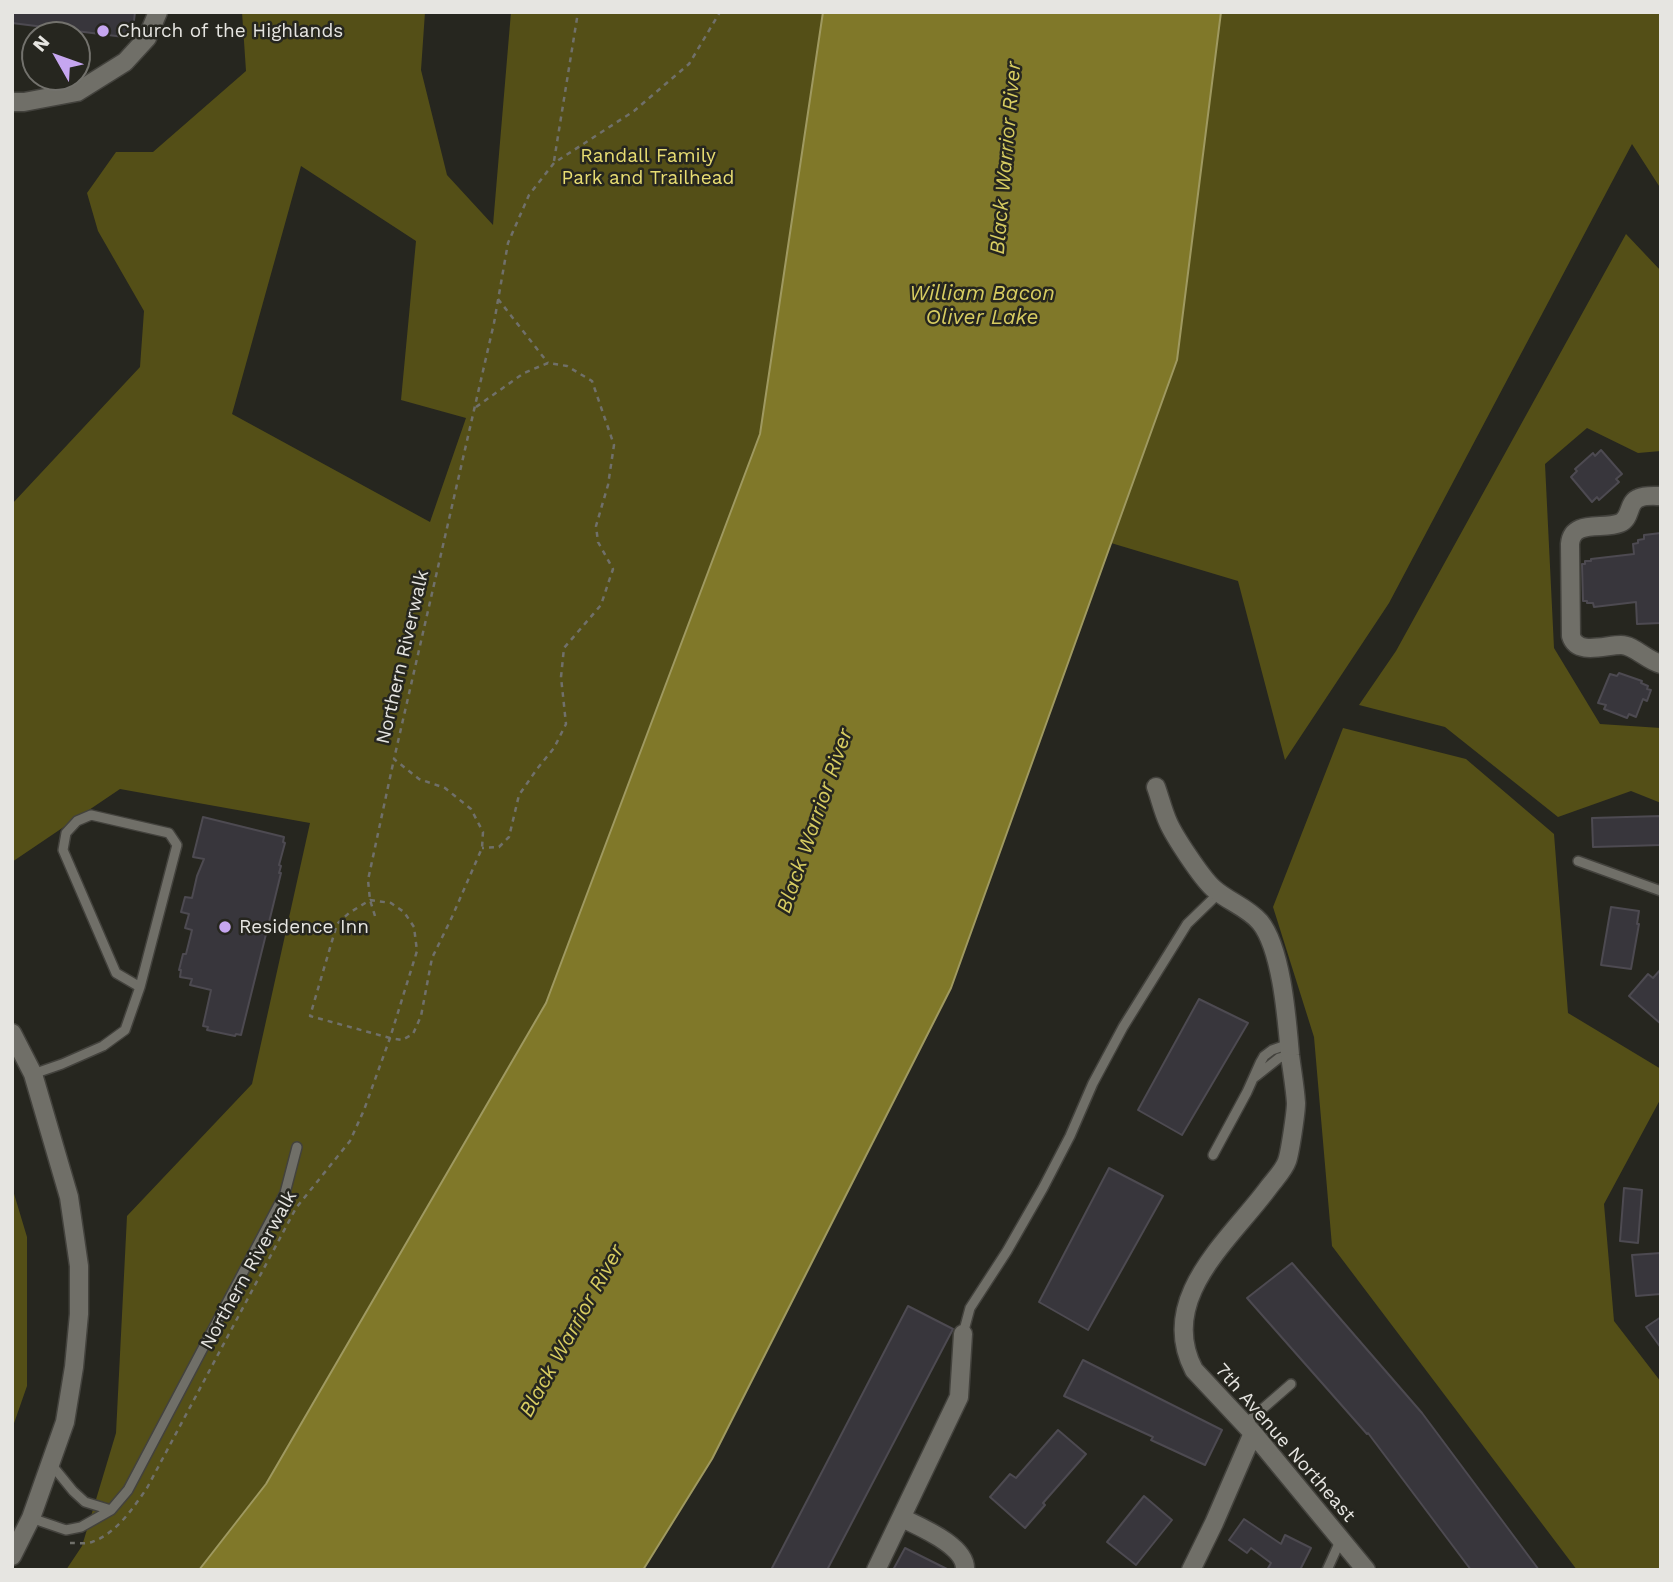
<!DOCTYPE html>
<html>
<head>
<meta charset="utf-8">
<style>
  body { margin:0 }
  #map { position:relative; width:1673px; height:1582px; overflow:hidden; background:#26261f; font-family:"Work Sans",sans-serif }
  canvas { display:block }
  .frame { position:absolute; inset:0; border:14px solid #e6e5e1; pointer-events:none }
  .north { position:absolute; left:21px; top:21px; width:70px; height:70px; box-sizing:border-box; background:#26261f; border:2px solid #73726d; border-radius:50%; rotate:310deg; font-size:19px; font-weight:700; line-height:28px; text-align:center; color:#e6e5e1 }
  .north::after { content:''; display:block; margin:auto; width:24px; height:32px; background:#c6a6f0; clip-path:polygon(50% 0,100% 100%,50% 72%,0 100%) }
</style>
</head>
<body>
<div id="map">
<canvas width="1673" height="1582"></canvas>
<div class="frame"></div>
<div class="north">N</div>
</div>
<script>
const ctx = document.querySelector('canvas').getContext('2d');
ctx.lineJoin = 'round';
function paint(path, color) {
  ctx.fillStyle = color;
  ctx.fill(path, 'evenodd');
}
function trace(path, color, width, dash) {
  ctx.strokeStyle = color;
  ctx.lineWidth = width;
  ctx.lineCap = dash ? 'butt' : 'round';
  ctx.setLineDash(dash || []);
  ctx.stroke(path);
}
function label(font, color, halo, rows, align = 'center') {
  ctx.font = font + ' "Work Sans",sans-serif';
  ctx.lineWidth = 5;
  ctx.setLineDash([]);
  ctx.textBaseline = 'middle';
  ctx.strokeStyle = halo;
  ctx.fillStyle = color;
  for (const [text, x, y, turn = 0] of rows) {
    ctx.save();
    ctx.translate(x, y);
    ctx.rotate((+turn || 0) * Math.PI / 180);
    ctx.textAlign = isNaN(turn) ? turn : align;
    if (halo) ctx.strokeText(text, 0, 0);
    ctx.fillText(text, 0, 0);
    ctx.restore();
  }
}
paint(new Path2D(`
  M242,12H425L421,70L447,175L493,225L511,12H823L760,434L546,1003L266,1484L199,1570H66L82,1546L116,1433L127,1216L252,1084L310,823L120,789L12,862V504L140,367L144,311L98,231L87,193L116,152H153L246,71ZM301,166L416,241L401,400L466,418L430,522L232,414Z
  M1221,12H1661V189L1632,144L1389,603L1285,760L1238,581L1111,543L1177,360Z
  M1626,234L1661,271V451L1638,453L1587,428L1545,464L1554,648L1600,724L1661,728V803L1631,791L1558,817L1445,727L1359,705L1396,651Z
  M1343,728L1466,759L1554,834L1568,1013L1661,1069V1098L1604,1204L1614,1321L1661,1382V1570H1577L1332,1246L1314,1037L1273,907Z
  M12,1187L27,1237V1386L12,1429Z`), '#544f17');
const water = new Path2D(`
  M823,12H1221L1177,360L951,988L712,1459L643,1570H199L266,1484L546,1003L760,434Z`);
paint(water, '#807829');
trace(water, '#9f9960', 2);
const building = new Path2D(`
  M12,12H135L132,38L12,23Z
  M1601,450L1622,474L1616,479L1619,482L1599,500L1597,497L1592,502L1571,477L1577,471L1575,469L1593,453L1595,456Z
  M1661,533V623L1637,624L1636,602L1594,607L1593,603H1587V601H1583L1582,564H1585V561H1591V559L1634,554L1633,544L1638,543V540L1644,539V535Z
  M1619,673L1642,681L1641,683L1648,686L1647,689L1651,690L1647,701L1643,699L1636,717L1629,714L1627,718L1604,709L1606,705L1598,703L1610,674L1617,676Z
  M1661,816V845L1593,847L1592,818Z
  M203,817L284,837L283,842L285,843L279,865L281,866L279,873H281L272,910L241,1035L236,1034L235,1036L207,1030L208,1027L203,1026L211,990L190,985L192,979L180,977L181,970H179L183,954H186L192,930L185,928L189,914L181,912L185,897L192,898L197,876L204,859L193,857Z
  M1611,907L1639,911L1637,924H1639L1631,969L1601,965Z
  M1661,969V1024L1629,996L1648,974L1653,978Z
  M1199,999L1248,1023L1182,1135L1138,1110Z
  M1109,1168L1163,1196L1088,1330L1039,1302Z
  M1624,1188L1642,1190L1638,1243L1620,1241Z
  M1661,1253V1294L1636,1296L1632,1255Z
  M1292,1263L1422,1413L1539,1570H1471L1368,1433L1367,1434L1247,1298Z
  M908,1306L953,1329L827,1570H771Z
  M1661,1317V1348L1646,1327Z
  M1083,1360L1222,1430L1205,1465L1151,1440L1153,1437L1064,1396Z
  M1058,1430L1086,1454L1043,1503L1045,1505L1025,1528L990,1497L1010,1474L1016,1478Z
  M1144,1496L1172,1520L1136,1565L1107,1542Z
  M1244,1519L1281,1544L1285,1535L1311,1548L1300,1570H1267L1271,1563L1251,1548L1247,1553L1229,1540Z
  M905,1548L949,1570H893Z`);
paint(building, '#38363c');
trace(building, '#4d4a51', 2);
const lane = new Path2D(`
  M1578,861L1661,891
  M33,1074L62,1064L103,1046L125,1030L140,987L177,845L169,833L91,815L77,821L66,833L63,850L116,973L140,987
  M1255,1077L1279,1058L1290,1055
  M1213,1155L1247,1092L1260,1063L1264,1056L1272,1050L1289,1044
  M963,1334L970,1308L1007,1251L1043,1188L1070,1136L1093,1083L1123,1027L1187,924L1219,893
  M1245,1424L1291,1384
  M51,1464L73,1491L85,1502L111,1510
  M31,1518L66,1530L81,1527L111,1510L128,1490L285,1193L297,1147
  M1327,1570L1341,1539`);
const street = new Path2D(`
  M12,102H24L77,92L125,62L147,38L158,12
  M1661,496C1654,496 1645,495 1639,498C1627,502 1632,518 1620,523C1603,530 1572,519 1570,544L1571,636C1577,656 1605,645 1621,645C1634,645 1646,660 1661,664
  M1156,787C1160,798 1163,811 1168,822C1174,836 1201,877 1213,888C1227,901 1247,907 1260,922C1282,949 1287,1021 1290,1055C1292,1071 1295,1087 1296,1103C1296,1112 1290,1153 1287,1161C1284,1170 1275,1179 1269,1187C1231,1239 1156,1298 1194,1370L1253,1433L1366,1570
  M902,1518C920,1527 967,1546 965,1570
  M876,1570L959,1397L963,1334
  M1191,1570L1214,1523L1253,1433`);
const secondary = new Path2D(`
  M12,1033L33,1074L69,1197L79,1266V1314L74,1367L65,1422L31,1518L12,1556`);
trace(lane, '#43423d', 12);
trace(street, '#43423d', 21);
trace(secondary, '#43423d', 21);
trace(new Path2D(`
  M554,161L578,12
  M498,299L548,363
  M476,407L524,373L548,363L567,366L592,381L614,445L608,485L596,526L598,542L613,569L601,605L564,648L561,677L566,724L554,748L537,769L519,795L509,837L499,847L482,848
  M370,900L391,903L404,912L414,927L417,951L390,1038L310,1016L337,924L349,913Z
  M375,916L370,900L368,880L394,759
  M70,1543C77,1543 86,1544 92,1542C117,1533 133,1508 147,1488L296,1208L350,1141L364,1110L390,1038L402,1040L413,1034L421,1016L432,958L452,917L482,848L483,832L471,809L445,788L419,779L394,759L494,323L508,243L529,195L554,163L634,111L689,64L720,12`), '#70706a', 2.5, [5, 5]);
trace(lane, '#706f68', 9);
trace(street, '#706f68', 18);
trace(secondary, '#706f68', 18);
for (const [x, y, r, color] of [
  [103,31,7,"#c6a6f0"],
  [225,927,7,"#c6a6f0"]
]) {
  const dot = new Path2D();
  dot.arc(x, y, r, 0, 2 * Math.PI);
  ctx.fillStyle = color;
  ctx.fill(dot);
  trace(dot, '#26261f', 2.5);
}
label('19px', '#e6e5e1', '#26261f', [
  ["Church of the Highlands",117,31],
  ["Residence Inn",239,927]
], 'left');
label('19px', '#e8dd72', '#26261f', [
  ["Randall Family",648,156],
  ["Park and Trailhead",648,178]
]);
label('19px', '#e6e5e1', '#26261f', [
  ["Northern Riverwalk",403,657,-77],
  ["Northern Riverwalk",249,1270,-61],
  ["7th Avenue Northeast",1285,1443,49]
]);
label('italic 21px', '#d8cd61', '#26261f', [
  ["Black Warrior River",1006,158,-85],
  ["William Bacon",982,294],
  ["Oliver Lake",982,318],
  ["Black Warrior River",815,821,-71],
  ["Black Warrior River",572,1331,-61]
]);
</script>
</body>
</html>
